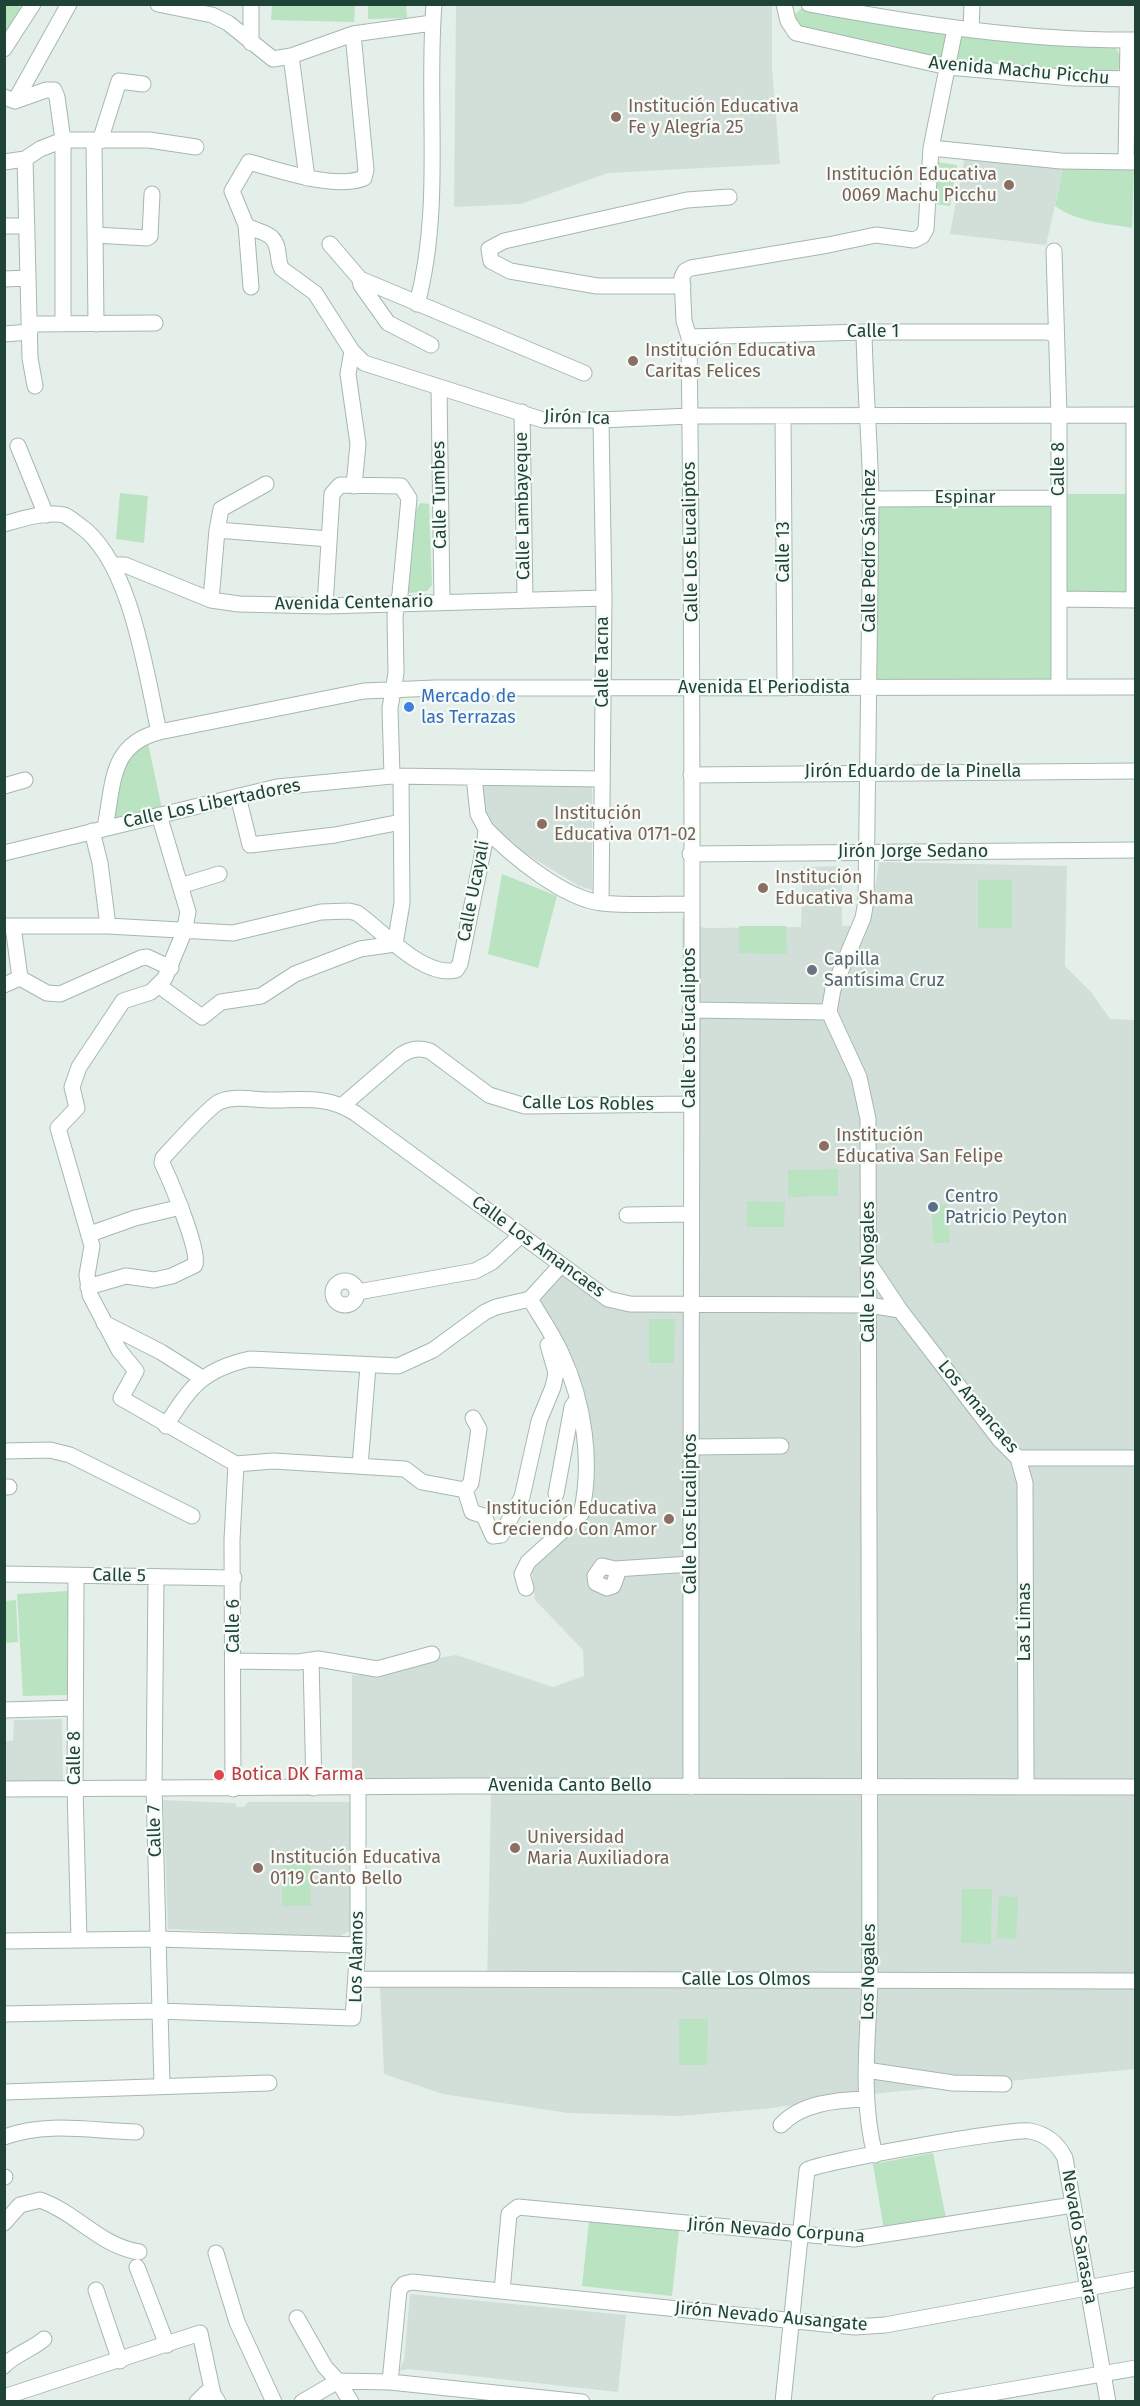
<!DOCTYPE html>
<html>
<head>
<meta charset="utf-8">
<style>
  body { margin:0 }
  #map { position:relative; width:1140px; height:2406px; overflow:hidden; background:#e4efe9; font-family:"Fira Sans",sans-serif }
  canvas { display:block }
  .frame { position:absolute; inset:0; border:6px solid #204337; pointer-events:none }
</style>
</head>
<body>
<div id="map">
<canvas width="1140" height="2406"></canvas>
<div class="frame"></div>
</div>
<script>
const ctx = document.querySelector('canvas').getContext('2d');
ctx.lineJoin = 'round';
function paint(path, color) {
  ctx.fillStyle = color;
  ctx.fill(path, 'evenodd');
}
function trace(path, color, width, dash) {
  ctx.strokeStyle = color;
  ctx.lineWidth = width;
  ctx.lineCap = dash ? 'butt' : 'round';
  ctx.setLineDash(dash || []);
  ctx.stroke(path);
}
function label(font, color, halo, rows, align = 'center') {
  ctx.font = font + ' "Fira Sans",sans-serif';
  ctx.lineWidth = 4.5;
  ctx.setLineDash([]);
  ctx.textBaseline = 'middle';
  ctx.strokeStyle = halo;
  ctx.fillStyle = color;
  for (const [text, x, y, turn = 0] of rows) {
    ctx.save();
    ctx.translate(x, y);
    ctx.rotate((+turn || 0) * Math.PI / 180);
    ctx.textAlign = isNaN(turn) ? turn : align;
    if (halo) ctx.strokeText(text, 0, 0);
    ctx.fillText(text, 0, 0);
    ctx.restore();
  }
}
paint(new Path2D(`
  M772,4V69L780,164L608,173L521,204L454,207L456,5Z
  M964,160L1064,165L1046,245L950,234Z
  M486,783L592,784V890L579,886L498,837L485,812L482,791Z
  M879,862L1067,866L1065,966L1091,992L1110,1019L1135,1020V2069L882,2093L773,2108L679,2116L568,2113L443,2094L384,2074L380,1986L487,1985L491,1793L352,1792V1675H381L428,1660L456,1655L553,1687L584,1676L583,1650L535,1600L532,1570L579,1521L589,1451L538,1303L567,1264L609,1293L632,1300H686L682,918L704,928L801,927L803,867L842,866V926H869Z
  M62,1719L63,1782L5,1783L4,1741H13L14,1720Z
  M163,1800L235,1803L237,1807H244L248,1802H350V1931L342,1935V1938L168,1929Z
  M410,2294L626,2315L618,2392L409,2369L399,2371L404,2360Z`), '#d2dfd8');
paint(new Path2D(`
  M272,4L355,5L354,22L271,20Z
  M4,5H17L23,9L8,35L5,31Z
  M368,5H406L407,18L368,19Z
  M802,8L945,33L949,39L943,58L936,61L794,25V15Z
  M968,33L1112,43C1120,52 1124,63 1116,73L961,65L956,59L961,36Z
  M937,162L957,165L950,206L928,203Z
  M1064,165L1134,167L1132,228C1105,223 1077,222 1055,206Z
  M120,493L148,496L144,543L116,539Z
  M1066,494H1128V595L1064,594Z
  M420,503L429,504L432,585L427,591L408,593L413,516Z
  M875,504H1054L1053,681H874Z
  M148,743L162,809L113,818L125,760Z
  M502,874L557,896L538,968L488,954Z
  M978,880H1012V928H978Z
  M739,926H786L787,954L739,953Z
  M838,1169V1196L788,1197V1170Z
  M747,1201L785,1202L784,1227H747Z
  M948,1204L950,1243H933L932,1205Z
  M649,1319H675L674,1363H649Z
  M68,1591L67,1695L23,1696L17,1594Z
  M16,1600L18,1642L5,1643V1601Z
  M310,1854L311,1906H282V1855Z
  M962,1889H992L991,1944L961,1943Z
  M999,1896L1018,1897L1016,1939L997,1938Z
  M679,2019H708L707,2065H679Z
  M933,2153L946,2218L884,2230L873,2164Z
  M589,2221L679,2230L672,2296L582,2286Z`), '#bae3c2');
const minor = new Path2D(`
  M158,4L212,15L228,23L273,59L291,56L353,34L432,23
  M784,4L788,21L796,33L948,67L1073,78L1136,79
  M809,4C916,24 1026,41 1136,40
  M971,30L972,4
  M353,34L366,170L364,178C334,190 279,170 249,162L232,191L246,225C253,231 266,231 272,238C281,247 276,260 282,269L315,293L352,351L364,363L543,420H601L690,416L1136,415
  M251,43V4
  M4,49L33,4
  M291,56L307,178
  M4,97L15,101L46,90H54L57,97L63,140V324
  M15,101L69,4
  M94,140L96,324
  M100,141L119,81L143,84
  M931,148L1061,161L1136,162
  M25,159L30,358L35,386
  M4,162L25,159L40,149L63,140H149L196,147
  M1126,162L1128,40
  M246,225L251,287
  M4,226H27
  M95,235L147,238L150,236L152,194
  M330,244L360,279L361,285L388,323L431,345
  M1054,251L1059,416V686
  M4,279L28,278
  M360,279L584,373
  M683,286H597L510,271L491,261L489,249L504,241L687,200L729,197
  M417,304C443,207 426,104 434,4
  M29,324L155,323
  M864,332C865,388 870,443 871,499L866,901L863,918L833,989L829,1012L859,1077L868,1119L870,1980C868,2039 860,2097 875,2155
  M4,334L30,332
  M689,337L864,332H1048L1055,335
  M352,351L348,374L358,444L354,486
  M439,388L442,601
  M522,412L525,599
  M1134,415V600
  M783,416L785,688
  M18,446L46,515
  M871,499L1058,498
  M4,524C21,519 46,511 64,515C69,517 75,522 79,525C131,560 146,674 159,732
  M217,530L329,539
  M112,565H125L211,600L239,604L325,606L604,598
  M1059,599L1136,600
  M211,600L217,530L221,509L266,484
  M325,606L332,494L340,485L401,486L409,498L400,594L395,615L396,673L390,708L392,776
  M691,775L1136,771
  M4,786L25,780
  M238,796L250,845L335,835L401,822
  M159,815L188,912L184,932L165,978L151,992L123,1001L79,1067L72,1087L77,1108L58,1128L92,1246L87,1275L90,1295L119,1350L136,1371L121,1398L236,1464L273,1461L405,1469L422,1482L465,1490L471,1483L479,1429L473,1418
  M105,827C114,784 109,745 159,732L364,691L435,688L1136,687
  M486,829C511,855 564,899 602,903C631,906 661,904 690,904
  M92,831L100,863L108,926
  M4,853L277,787L392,776L602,779
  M690,854L1136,850
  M180,886L219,874
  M601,903L604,598L601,420
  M4,926H108L233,933L321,912L349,911L357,913C383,931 423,978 456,970L460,964L485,841L486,829L478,814L474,777
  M13,926L20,978L47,993L60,994L141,958L147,957L171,968
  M395,944L402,903L401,777
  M4,985L20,978
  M158,985L202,1017L221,1002L261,996L295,974L360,949L395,944
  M690,1010L829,1012
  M343,1105L401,1055C411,1049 419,1047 430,1051L489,1095L525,1106L690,1104
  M627,1215L690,1214
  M90,1234L135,1218L181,1207
  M868,1262L900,1310L1000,1440L1018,1458H1136
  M333 1293a12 12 0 1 1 24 0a12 12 0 1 1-24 0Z
  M88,1287L126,1276L154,1280L172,1276L195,1265C200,1250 170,1180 162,1163L163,1158C173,1147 209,1107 219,1102C235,1095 253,1100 270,1100C302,1100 327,1095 355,1113L608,1299L630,1304L869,1305L900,1310
  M358,1292L475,1271L492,1262L520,1236
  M104,1323L161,1352L202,1378
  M166,1426C189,1387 204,1369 250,1359L398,1366L433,1350L485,1312L496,1307L530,1299L561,1265
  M691,1447L781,1446
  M4,1451L50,1450L70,1455L192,1516
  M1018,1458L1025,1483L1026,1786
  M360,1466L368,1366
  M4,1487H9
  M465,1490L472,1512L484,1516L493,1536L501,1535L522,1497L539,1421L553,1387L556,1373L548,1345
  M556,1494L572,1407L576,1401
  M615,1569L617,1575L613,1586L607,1588L596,1583L595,1576L602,1566L615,1569L691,1564
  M4,1574L234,1578
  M76,1576L75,1787L79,1940
  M156,1577L154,1788L162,2085
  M526,1588L522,1574L528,1562L581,1514C593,1463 584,1402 562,1355C554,1336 541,1318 530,1299
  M311,1660L314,1788
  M234,1661L298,1662L318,1659L377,1669L432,1654
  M4,1710L75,1708
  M691,1787C690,1303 695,820 689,337L684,321L682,277L685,271L691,268L828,245L876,235L914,240L922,236L926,229L931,148L955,29
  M4,1789L463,1786L1136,1787
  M233,1789L232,1540L236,1464
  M4,1941L158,1939L358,1945
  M357,1979L1136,1981
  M4,2014L158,2011L353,2018L358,1945V1788
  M866,2070L953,2083L1004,2084
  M4,2092L269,2083
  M781,2125C801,2103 837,2100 865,2099
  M4,2137C48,2121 91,2131 136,2132
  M4,2177H5
  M4,2223L20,2205L40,2200C77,2213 100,2246 139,2252
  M216,2253L237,2322L274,2402
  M137,2267L167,2345
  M96,2290L120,2361
  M502,2291L509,2214L518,2207L854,2239L1073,2205
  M297,2318L325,2367L338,2381L351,2402
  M4,2366C13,2355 33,2349 44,2339
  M390,2382L399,2290L404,2284L412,2282L855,2327L885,2325L1136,2279
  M4,2397L200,2333L213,2394
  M197,2402L206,2393L213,2394L218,2402
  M302,2402L338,2381L390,2382L582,2402
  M783,2402L807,2170C819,2162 1013,2128 1030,2131C1046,2134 1058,2144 1065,2158L1108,2402
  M940,2402L1136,2368`);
trace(minor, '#a5b8b0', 17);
trace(minor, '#fff', 15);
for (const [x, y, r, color] of [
  [616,117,6,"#8d6e63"],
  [1009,185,6,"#8d6e63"],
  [633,361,6,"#8d6e63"],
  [409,707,6,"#3f7fe0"],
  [542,824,6,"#8d6e63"],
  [763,888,6,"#8d6e63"],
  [812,970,6,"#6b7280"],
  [824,1146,6,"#8d6e63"],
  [933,1207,6,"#5c6f8a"],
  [669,1519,6,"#8d6e63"],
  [219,1775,6,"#e0444e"],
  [515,1848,6,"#8d6e63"],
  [258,1868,6,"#8d6e63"]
]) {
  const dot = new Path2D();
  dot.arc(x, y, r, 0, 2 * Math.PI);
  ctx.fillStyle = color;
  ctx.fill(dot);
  trace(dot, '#f5fbf7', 2);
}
label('18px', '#204337', '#f5fbf7', [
  ["Avenida Machu Picchu",1019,71,5],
  ["Calle 1",873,332],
  ["Jirón Ica",577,418,2],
  ["Calle 8",1059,469,-90],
  ["Calle Tumbes",440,495,-91],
  ["Espinar",965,498],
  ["Calle Lambayeque",523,506,-91],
  ["Calle Los Eucaliptos",691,542,-91],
  ["Calle Pedro Sánchez",870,551,-90],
  ["Calle 13",784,552,-90],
  ["Avenida Centenario",354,603,-1],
  ["Calle Tacna",603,662,-90],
  ["Avenida El Periodista",764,688],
  ["Jirón Eduardo de la Pinella",913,772],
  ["Calle Los Libertadores",212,804,-12],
  ["Jirón Jorge Sedano",913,852],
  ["Calle Ucayali",474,891,-79],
  ["Calle Los Eucaliptos",690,1028,-90],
  ["Calle Los Robles",588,1104,1],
  ["Calle Los Amancaes",538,1247,36],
  ["Calle Los Nogales",869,1272,-90],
  ["Los Amancaes",978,1407,50],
  ["Calle Los Eucaliptos",691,1514,-90],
  ["Calle 5",119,1576,1],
  ["Las Limas",1025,1622,-90],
  ["Calle 6",234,1626,-90],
  ["Calle 8",75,1758,-90],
  ["Avenida Canto Bello",570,1786],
  ["Calle 7",155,1831,-92],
  ["Los Alamos",357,1957,-89],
  ["Los Nogales",869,1972,-89],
  ["Calle Los Olmos",746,1980],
  ["Jirón Nevado Corpuna",776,2231,4],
  ["Nevado Sarasara",1079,2237,80],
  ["Jirón Nevado Ausangate",771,2317,5]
]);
label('18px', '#785e54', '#f5fbf7', [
  ["Institución Educativa",628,107],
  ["Fe y Alegría 25",628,128],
  ["Institución Educativa",997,175,"right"],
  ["0069 Machu Picchu",997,196,"right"],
  ["Institución Educativa",645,351],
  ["Caritas Felices",645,372],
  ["Institución",554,814],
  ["Educativa 0171-02",554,835],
  ["Institución",775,878],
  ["Educativa Shama",775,899],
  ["Institución",836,1136],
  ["Educativa San Felipe",836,1157],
  ["Institución Educativa",657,1509,"right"],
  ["Creciendo Con Amor",657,1530,"right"],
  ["Universidad",527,1838],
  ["Maria Auxiliadora",527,1859],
  ["Institución Educativa",270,1858],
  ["0119 Canto Bello",270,1879]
], 'left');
label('18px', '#366cbe', '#f5fbf7', [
  ["Mercado de",421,697],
  ["las Terrazas",421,718]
], 'left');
label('18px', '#5b616d', '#f5fbf7', [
  ["Capilla",824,960],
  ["Santísima Cruz",824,981]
], 'left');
label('18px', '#4e5e75', '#f5fbf7', [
  ["Centro",945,1197],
  ["Patricio Peyton",945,1218]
], 'left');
label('18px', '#be3a42', '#f5fbf7', [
  ["Botica DK Farma",231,1775]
], 'left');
</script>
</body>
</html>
